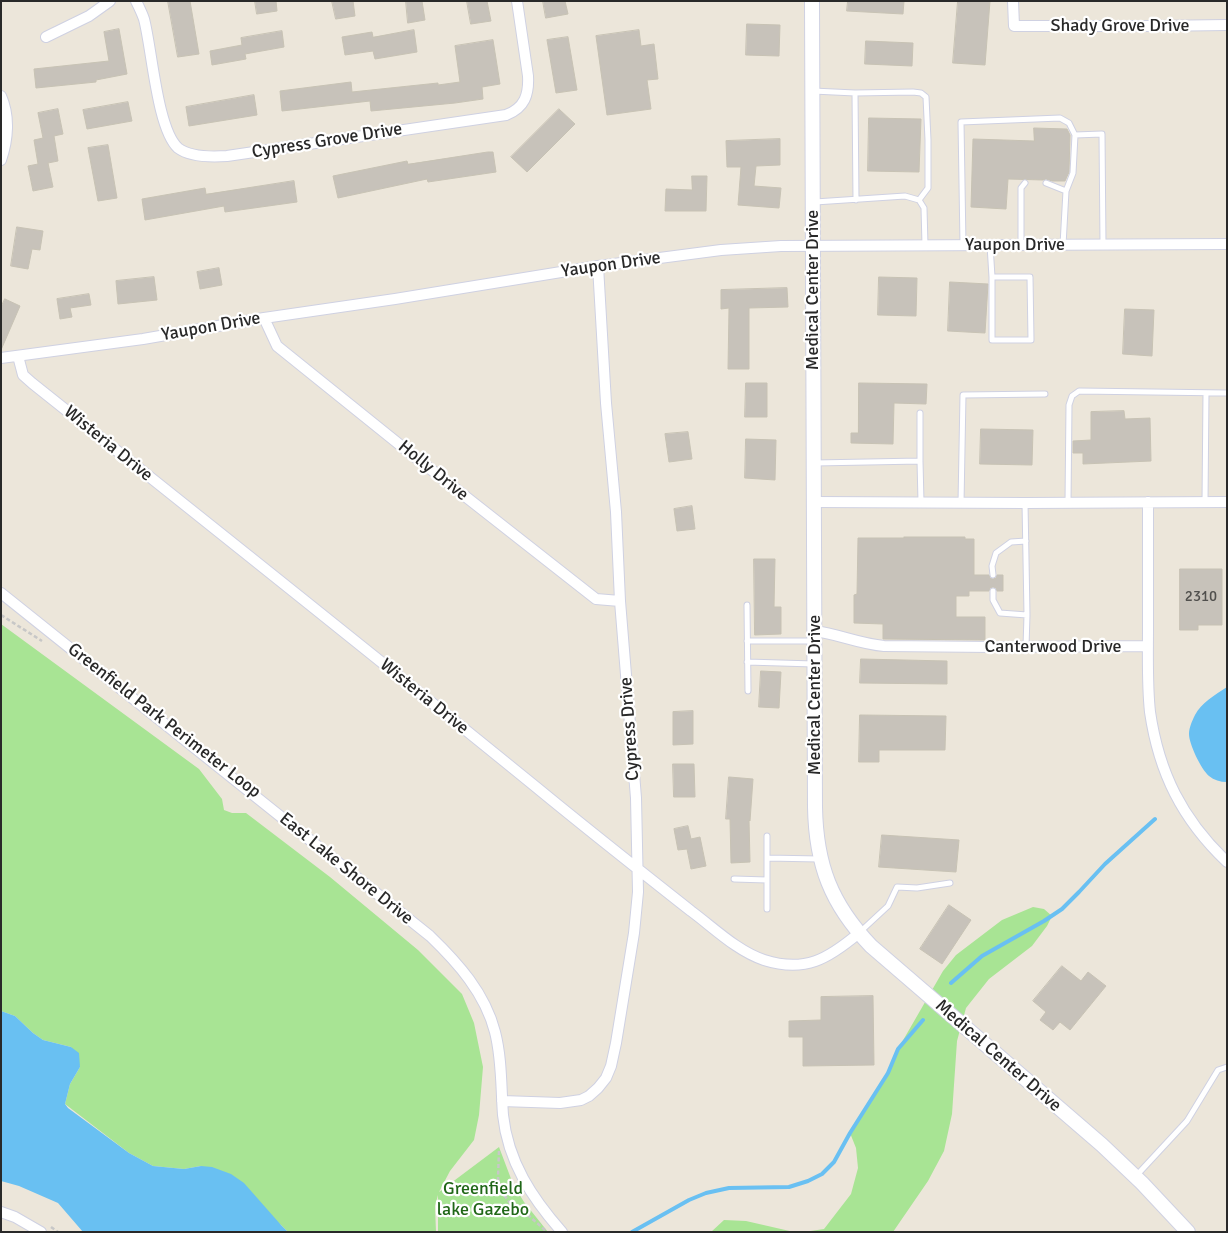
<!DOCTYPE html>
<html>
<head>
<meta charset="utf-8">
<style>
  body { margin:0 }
  #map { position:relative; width:1228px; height:1233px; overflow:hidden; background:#ece6da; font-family:Signika,sans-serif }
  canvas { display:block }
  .frame { position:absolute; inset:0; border:2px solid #292929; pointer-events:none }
</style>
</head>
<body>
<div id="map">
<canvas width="1228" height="1233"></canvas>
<div class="frame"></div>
</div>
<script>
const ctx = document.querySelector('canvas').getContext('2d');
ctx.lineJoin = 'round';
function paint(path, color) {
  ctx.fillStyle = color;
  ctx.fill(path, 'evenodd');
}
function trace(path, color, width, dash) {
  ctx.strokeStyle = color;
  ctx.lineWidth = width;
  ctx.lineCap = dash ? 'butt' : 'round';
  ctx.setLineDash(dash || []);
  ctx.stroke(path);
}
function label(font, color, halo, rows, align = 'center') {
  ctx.font = font + ' Signika,sans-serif';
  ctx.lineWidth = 4.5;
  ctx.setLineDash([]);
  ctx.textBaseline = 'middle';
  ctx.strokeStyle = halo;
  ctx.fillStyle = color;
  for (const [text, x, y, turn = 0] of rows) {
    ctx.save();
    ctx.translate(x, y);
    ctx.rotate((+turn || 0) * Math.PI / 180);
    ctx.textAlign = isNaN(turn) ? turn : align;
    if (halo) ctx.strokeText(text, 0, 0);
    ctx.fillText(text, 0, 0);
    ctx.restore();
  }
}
paint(new Path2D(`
  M1,624L199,769L222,799L224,810L232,813H246L330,877L418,950L462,994L474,1023L483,1067L479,1115L474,1140L450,1171L439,1192L499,1147L513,1184L524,1202L548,1232H438V1195L435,1206L436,1232H288L281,1225L201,1166L184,1169L153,1166L129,1153L65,1104L70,1084L80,1067L71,1047L43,1040L33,1033L15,1016L1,1011Z
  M1033,907L1044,909L1052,916L1047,926L1032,946L989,979L966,1008L957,1041L952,1114L944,1151L928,1181L893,1232H804L824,1229L851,1194L858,1168L856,1148L850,1133L888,1073L898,1049L943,971L956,955L1002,920Z
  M724,1220L746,1221L794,1232H711Z`), '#a8e494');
paint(new Path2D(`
  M1227,687V782C1220,782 1214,780 1209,776C1201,769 1189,744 1189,734C1189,728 1192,721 1195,715C1201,703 1215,695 1227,687Z
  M1,1011L15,1016L33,1033L43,1040L71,1047L79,1053L80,1067L70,1084L65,1104L68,1108L129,1153L153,1166L184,1169L201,1166L212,1167L231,1174L244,1183L281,1225L288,1232H83L58,1203L19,1186L1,1181Z`), '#69c0f2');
trace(new Path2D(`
  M951,983L982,956L1044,921L1062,909L1079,892L1105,864L1155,819
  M632,1232L689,1200L706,1193L729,1188L789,1187L808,1181L822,1174L834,1162L850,1133L888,1073L898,1049L923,1020`), '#69c0f2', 4);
const building = new Path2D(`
  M168,1H190L199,54L178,57Z
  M255,1H276L277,11L257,14Z
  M332,1H353L355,16L336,19Z
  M406,1H422L425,20L408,23Z
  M467,1H487L491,21L471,24Z
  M543,1H565L568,14L546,18Z
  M848,1H904L903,14L847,11Z
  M958,1H990L985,65L953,63Z
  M747,24L780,25L779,56L746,55Z
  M119,29L127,74L96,80V82L36,88L34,69L109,61L104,32Z
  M414,30L417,52L375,59L373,51L345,55L342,37L372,32L373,37Z
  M639,30L641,46L654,44L658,79L647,80L651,109L607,115L596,36Z
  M282,31L284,47L245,54L246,59L212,65L210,51L242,45L241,38Z
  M568,37L577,90L556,93L547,40Z
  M493,40L500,84L482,87L483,99L455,103L371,111L370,101L282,111L280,91L351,82L352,92L438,83V85L460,82L455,46Z
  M866,41L913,43L912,66L865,64Z
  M254,95L257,115L189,126L186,107Z
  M128,102L132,121L87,129L83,110Z
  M58,109L63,134L54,136L58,161L48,163L53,187L33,191L28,166L38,164L34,140L43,138L38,113Z
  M559,109L575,124L527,172L511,157Z
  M869,118L921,119L919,172L868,171Z
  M1034,128L1067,129L1070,135L1069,172L1065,181H1052L1046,179L1043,180L1008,179L1006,209L971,207L973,139L1034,141Z
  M780,139V165L756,166L754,186L781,188L779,208L738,205L741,167H727L726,141Z
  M108,145L117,198L98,201L88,148Z
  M488,152H493L496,172L428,182L427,179L338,198L333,176L407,161L408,164Z
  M692,176H707L706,211H665L666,189L692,190Z
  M294,181L297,202L225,212L224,206L145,220L142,199L205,188L206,194Z
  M17,227L43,231L40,250L32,249L28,269L11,266Z
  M219,268L222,285L200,289L197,272Z
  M154,277L157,300L118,304L116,281Z
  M879,277L917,278L916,316L878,315Z
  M950,282L988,284L985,333L948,331Z
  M787,288L788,307L749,308V369H728L729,308L721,309V290Z
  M89,294L91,305L70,308L72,317L60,319L57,299Z
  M5,299L20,306L1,350V307Z
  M1125,309L1154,310L1152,356L1123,354Z
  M746,383H767V417H745Z
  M859,383L927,384L926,404L894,403L893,444L851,443V433H858Z
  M1124,411L1125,419L1150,418L1151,461L1083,464V453H1073V441L1091,440V412Z
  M981,429L1033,430L1032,465L980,464Z
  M688,432L692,459L669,462L665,434Z
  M746,439L776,440L775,480L745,478Z
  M692,506L695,529L677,531L674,509Z
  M904,537H965V539H974V575H989L990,578L993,579L996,578L997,575H1003V591H997L996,588L993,587L990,588L989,591H969V596H956V617H985V640L883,639V624L854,623V595L857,594L858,538H904Z
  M754,559H775L774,607H781V634L755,635Z
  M1180,569H1222V625H1198V630H1180Z
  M861,659L947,661V684L860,683Z
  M761,671L781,672L779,708L759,707Z
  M693,711V744L673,745V712Z
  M860,715L946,716L945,750H879V762H859Z
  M673,764H694L695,797H674Z
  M729,777L753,779L750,821L749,820L750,862L731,863L730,819H726Z
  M688,826L691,839L700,837L706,866L691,869L687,849L678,850L674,829Z
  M882,835L959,840L956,872L879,867Z
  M949,905L971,920L942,964L920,949Z
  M1062,966L1081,981L1088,972L1106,986L1070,1030L1060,1022L1053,1030L1040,1020L1046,1012L1033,1001Z
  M873,996L874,1065L803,1066V1037H789V1021L821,1020V997Z`);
paint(building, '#c7c2ba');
trace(building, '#c7c2b4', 1);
const lane = new Path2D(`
  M813,91L855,93L856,200
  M855,93L913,92L921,93L926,97L928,140V188L919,200
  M1075,135L1102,134L1103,244
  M1046,183L1066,191
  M815,202L905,196L919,200L924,208L925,245
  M963,245L961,122L1060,118L1069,123L1075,135L1073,173L1066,191L1063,245
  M990,245L992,277V340H1031L1030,277H992
  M1021,245V188L1025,183
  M920,413V461
  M815,463L920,461L921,502
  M1068,502L1069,405L1072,396L1079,391L1227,393
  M1205,502L1206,393
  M961,503L963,395L1045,394
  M1025,503L1027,615L1026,647
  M993,575L992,566L996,553L1011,542L1026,541
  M993,591V600L1000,613L1027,615
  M747,605L748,691
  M747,641H814
  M747,662L814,664
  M767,836V858
  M734,879L767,880V858L819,859
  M767,880V909
  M861,931L888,906L897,887L917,888L950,883
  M1136,1176L1187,1121L1218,1070L1227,1067`);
const street = new Path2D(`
  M136,1C139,7 142,13 144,19C152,49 157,129 178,148C190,157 213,157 227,156L506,115C525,108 529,94 528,76L517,1
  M1013,1L1014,26H1151L1227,25
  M46,37L89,16L110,1
  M1,96C10,116 8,140 1,160
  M264,318L277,346L405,449L596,599L620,601
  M18,356L23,375L32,383C200,517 369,651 536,787C587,829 639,870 691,911C714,928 737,951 764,960C805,973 828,959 859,933
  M1,358L143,339L264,318L395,299L598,266L721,250L781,246L1227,244
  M815,502L1025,503L1227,502
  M1148,502C1148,544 1148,586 1148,628C1148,656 1147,684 1150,712C1159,773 1182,819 1227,862
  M1,593L430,936C458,963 485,993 495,1032C502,1059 501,1088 503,1115C508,1162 532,1198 562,1232
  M815,631C838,634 860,644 884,646L993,647L1148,646
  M502,1101L560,1103L581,1100L589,1096L598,1088L606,1078L611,1066L616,1043L634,933L638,892L636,798L620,601L616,512L606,403L598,266
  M1,1212L15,1217L41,1232`);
const secondary = new Path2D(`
  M812,1L815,807C816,865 831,904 871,946L1102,1145L1142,1183L1188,1232`);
trace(lane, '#cfd1e2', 7);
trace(street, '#cfd1e2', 12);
trace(secondary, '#cfd1e2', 16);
trace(new Path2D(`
  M1,615L42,641
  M499,1151L498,1178L502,1192L517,1213L528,1215L546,1231
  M51,1227L58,1232`), '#c7c7c7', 2.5, [4, 2.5]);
trace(lane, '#fff', 5);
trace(street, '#fff', 10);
trace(secondary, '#fff', 14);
label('15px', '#504f4d', null, [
  ["2310",1201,597]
]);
label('18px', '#292929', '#fff', [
  ["Shady Grove Drive",1120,26],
  ["Cypress Grove Drive",327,141,-9],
  ["Yaupon Drive",1015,245],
  ["Yaupon Drive",611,265,-8],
  ["Medical Center Drive",813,290,-90],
  ["Yaupon Drive",211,327,-10],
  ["Wisteria Drive",108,444,39],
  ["Holly Drive",433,471,39],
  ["Canterwood Drive",1053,647],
  ["Medical Center Drive",815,695,-90],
  ["Wisteria Drive",424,697,39],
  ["Greenfield Park Perimeter Loop",164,721,38],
  ["Cypress Drive",630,729,-94],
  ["East Lake Shore Drive",346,869,39],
  ["Medical Center Drive",998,1056,41]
]);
label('18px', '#206717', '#fff', [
  ["Greenfield",483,1189],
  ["lake Gazebo",483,1210]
]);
</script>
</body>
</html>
